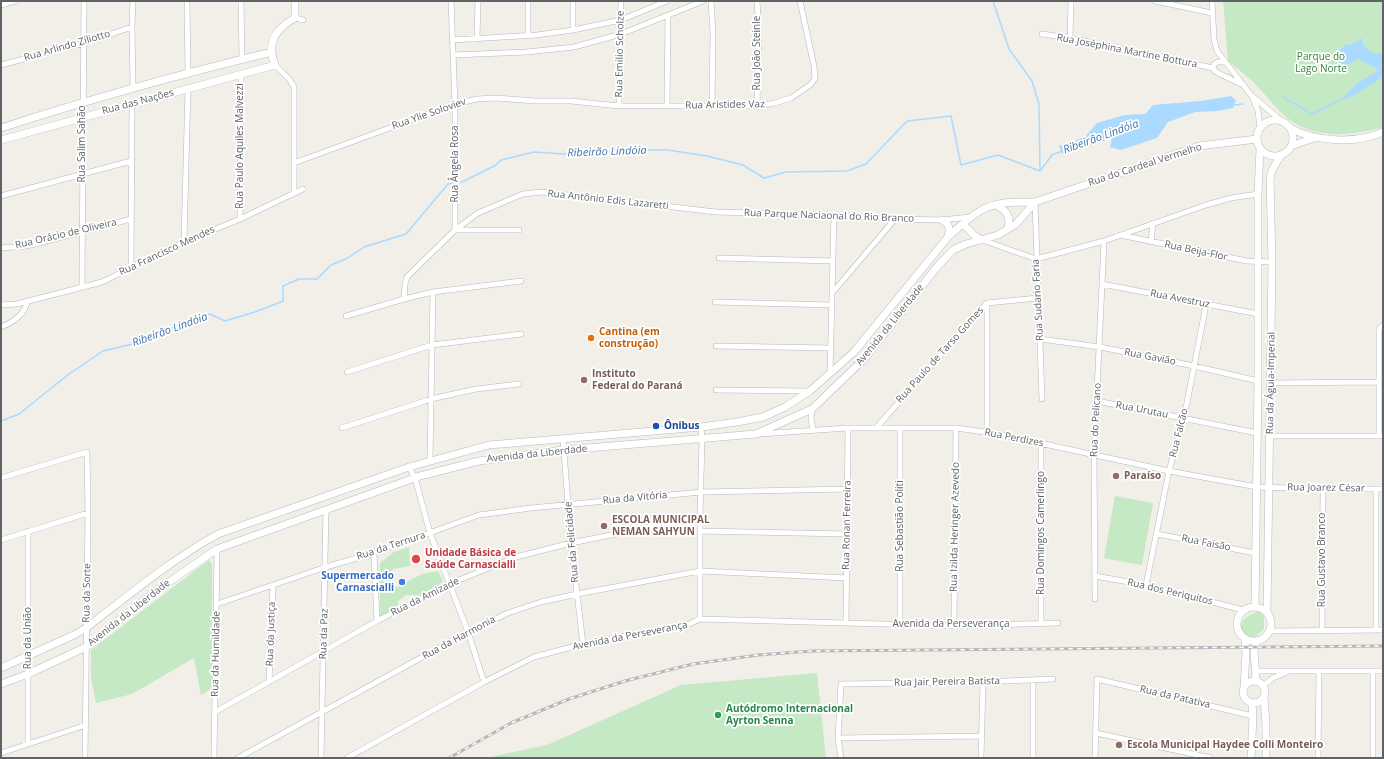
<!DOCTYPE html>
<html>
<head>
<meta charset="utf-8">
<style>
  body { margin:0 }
  #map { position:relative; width:1384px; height:759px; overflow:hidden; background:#f1efe8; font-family:"Open Sans",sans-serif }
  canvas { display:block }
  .frame { position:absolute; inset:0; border:2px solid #5f6368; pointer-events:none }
</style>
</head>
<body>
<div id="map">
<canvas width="1384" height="759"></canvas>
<div class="frame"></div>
</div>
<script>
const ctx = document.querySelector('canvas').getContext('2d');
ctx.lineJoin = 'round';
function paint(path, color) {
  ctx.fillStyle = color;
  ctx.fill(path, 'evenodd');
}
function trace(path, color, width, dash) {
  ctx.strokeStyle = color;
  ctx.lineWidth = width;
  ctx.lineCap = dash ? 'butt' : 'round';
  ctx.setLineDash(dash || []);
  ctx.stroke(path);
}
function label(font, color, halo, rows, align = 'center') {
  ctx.font = font + ' "Open Sans",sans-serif';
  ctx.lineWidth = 3.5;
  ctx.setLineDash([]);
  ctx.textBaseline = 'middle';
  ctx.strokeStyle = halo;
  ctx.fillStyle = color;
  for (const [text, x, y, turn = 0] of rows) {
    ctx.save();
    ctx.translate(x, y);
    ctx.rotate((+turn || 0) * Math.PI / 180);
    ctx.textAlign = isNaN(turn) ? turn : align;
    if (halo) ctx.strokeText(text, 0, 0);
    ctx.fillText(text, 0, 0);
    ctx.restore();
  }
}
paint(new Path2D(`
  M1223,1H1383V127C1356,135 1321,139 1296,124C1279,114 1267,96 1254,83C1246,75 1237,68 1228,61Z
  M1115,496L1153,503L1142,565L1104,558Z
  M409,547L410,566L393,569L390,574L396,588L422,574L438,571L443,581L438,586L419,595H406L398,601V608L380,616V563L394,552Z
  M209,560L212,565V688L201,695L194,658L132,694L96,703L91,677V650Z
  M1257,612H1259L1264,616V629L1252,640L1242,634C1238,620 1246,617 1257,612Z
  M817,673L826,758H490L495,756L547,745L681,685Z`), '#c5e8c5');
paint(new Path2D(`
  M1362,38L1364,47L1374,53H1383V76L1374,83L1347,99L1344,97L1355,85L1379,70L1358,59L1343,67L1337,59V53L1345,45L1353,44Z
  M1231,96L1236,100L1233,108L1217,111L1195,112L1168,122L1157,138L1121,150L1110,147L1112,138L1090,146L1062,154L1059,146L1085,137L1097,123L1125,115L1145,114L1153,105L1201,101Z`), '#aadaff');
trace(new Path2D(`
  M993,1L1009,49L1032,81L1039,104L1040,170
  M1283,97L1312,114L1345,97
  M1234,105L1243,104
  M1,421L19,414L69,374L103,351L141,342L183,323L210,314L225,321L255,312L283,301V286L299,279H317L331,265L348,258L364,247L406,234L448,184L462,182L496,165L501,160L534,152L579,155L604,153L615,150H668L707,156L743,165L764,178L786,172L847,171L866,164L907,121L951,116L961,165L998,155L1040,171L1052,155L1062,151`), '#aadaff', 1.5);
const street = new Path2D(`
  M133,1L132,27L133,87
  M187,1L188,73
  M241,1L242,59
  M451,1L455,104V230
  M711,1L713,33L712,106
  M757,1L759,32L757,106
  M1155,1L1212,13
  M1212,1L1214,39L1217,51L1251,95L1284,123
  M1,5L15,1
  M295,18L303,20
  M573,30V1
  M1042,34L1070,38L1213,68
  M528,35V1
  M1070,38L1071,1
  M477,39L478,1
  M452,40L537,35L573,30L621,20L667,1
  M453,55L527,52L574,47L621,34L703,1
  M1,65L84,43L132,27
  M275,65L290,80L294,87V193
  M1213,68L1215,71L1218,73L1241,84
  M1213,68L1214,64L1218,62H1224
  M1253,98L1258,111L1260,128
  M619,106L621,1
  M667,106H757L775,103L791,98L810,85L815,79L814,66L800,1
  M294,163L455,104L477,99L496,98L535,101H571L619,106H667L668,15
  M1,196L131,161
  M1035,202L1042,399
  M240,219L241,74
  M455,230H519
  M1120,235L1247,261L1272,262
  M982,240L1036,259L1104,241L1206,205L1231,198L1258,194
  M184,242L188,88
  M1151,242L1153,223
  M1,248L27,246L131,219
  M719,258L833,261
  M131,267L132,104
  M1102,284L1258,314
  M82,287L84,1
  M833,292L895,219
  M404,299L405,284L407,277L455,230L478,213L523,194L542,192L716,212L834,215L895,219L942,220L970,217
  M715,302L832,305
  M987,303V432
  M1,305L17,304L102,282L184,242L240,219L303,189
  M346,316L404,299L433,292L521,281
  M1,327C12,323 26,314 27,301
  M1040,339L1100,347L1194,366L1258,381
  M716,346L831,348
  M347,372L432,345L521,334
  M830,374L834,215
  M1271,383L1378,382
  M716,390L809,391
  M1097,401L1257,433
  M812,409L811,419L813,430
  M342,428L431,399L476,389L519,384
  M876,428L987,303L1038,298
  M900,428V624
  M759,434L848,428H956L998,434L1169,471L1257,487L1323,489H1383
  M1270,436H1383
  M1379,436V329L1383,325
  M563,439L571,543L583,644
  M1041,443V623
  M430,460L433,292
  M409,467L415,478L430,533L468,632L484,682
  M1,478L87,452L88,513L85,758
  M700,531L847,534
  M1157,534L1255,553
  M1,540L88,513
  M374,553L377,621
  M1095,576L1146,585L1243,610
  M1146,585L1169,471L1184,418L1206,305
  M1095,599L1094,454L1104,241
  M217,604L326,567L374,553L479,515L531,508L702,492L848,489
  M700,619V517L702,439L701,427
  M846,623L848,428
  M954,626L956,428
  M1322,630L1323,489
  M1376,630V489
  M1270,631L1383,630
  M1256,671H1383
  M1033,681V758
  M269,682L273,586
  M1264,685L1273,678L1287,672
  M215,712L377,621L449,584L516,557L571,543L700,517
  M1096,733L1211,758
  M838,738L981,736
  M28,744V531
  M1,753L86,725
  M214,758L217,549
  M238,758L468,632L508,613L541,602L577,594L700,571L847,578
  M321,758L326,510
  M347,758L484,682L534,657L583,644L689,624L700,619L954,626L1058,623
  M841,758L838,738L841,684L983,682L1053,679
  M981,758L983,682
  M1095,758L1097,679L1253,716
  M1318,758L1319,671
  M1373,758V671`);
const secondary = new Path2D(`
  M1257 138a18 18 0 1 1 36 0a18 18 0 1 1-36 0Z
  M1,128C90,99 181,74 272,52
  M1290,128C1316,142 1355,144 1383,132
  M1,140L275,65C266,43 276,28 295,18V1
  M1291,146L1314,138
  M996,205C1007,211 1011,216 1008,228
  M942,220C950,225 950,228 948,237
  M963,224L975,236L982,240
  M1237 624a17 17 0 1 1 34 0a17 17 0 1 1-34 0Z
  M1255,607L1258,381V194L1260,149
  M1267,613L1272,262L1270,179L1272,170L1281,155
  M1,668L74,635L86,628C129,595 171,560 218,534L409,467L489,445L701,427L737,422L763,417L785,407L810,391L854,352L948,237C958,228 968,218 980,211C996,201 1017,202 1035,202L1199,146L1257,139
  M1256,680L1254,650L1256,642
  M1243 692a11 11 0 1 1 22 0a11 11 0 1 1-22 0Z
  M1,684L28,674L86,647L153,593L217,549L420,476L479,461L563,450L756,434L794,417L812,409L864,359L937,267L953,250L966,244L998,235L1016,224L1035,202
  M1244,686L1246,654L1245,640
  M1264,698L1266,723V758
  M1251,758L1253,716L1252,703`);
trace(street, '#b5b8bc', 6);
trace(secondary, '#b6babf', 8);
trace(street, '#fff', 5);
trace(secondary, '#fff', 7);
const rail = new Path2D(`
  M449,758L511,723L569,699L625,681L693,664L758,655L812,651L1383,646`);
trace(rail, '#b6b7b8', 3);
trace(rail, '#fff', 1.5, [4.5]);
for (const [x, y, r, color] of [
  [591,338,4,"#e8710a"],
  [584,380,4,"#8d6e63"],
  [656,426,4,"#1a4fb4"],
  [1116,476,4,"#8d6e63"],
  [604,526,4,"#8d6e63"],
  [416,559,5,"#e0444e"],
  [402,582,4,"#3f7fe0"],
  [718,715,4,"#2e9e5b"],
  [1119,745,4,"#8d6e63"]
]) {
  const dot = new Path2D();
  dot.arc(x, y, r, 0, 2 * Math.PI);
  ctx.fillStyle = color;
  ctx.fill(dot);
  trace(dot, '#fff', 1.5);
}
label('10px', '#5f6368', '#fff', [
  ["Rua Arlindo Ziliotto",67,46,-16],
  ["Rua Joséphina Martine Bottura",1127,51,11],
  ["Rua João Steinle",757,53,-90],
  ["Rua Emilio Scholze",620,54,-89],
  ["Rua das Nações",138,102,-15],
  ["Rua Aristides Vaz",725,105,-1],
  ["Rua Ylie Soloviev",429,114,-19],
  ["Rua Salim Sahão",82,144,-90],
  ["Rua Paulo Aquiles Malvezzi",240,146,-90],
  ["Rua Ângela Rosa",455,164,-90],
  ["Rua do Cardeal Vermelho",1145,165,-18],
  ["Rua Antônio Edis Lazaretti",608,200,6],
  ["Rua Parque Naciaonal do Rio Branco",829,216,2],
  ["Rua Orácio de Oliveira",66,234,-13],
  ["Rua Francisco Mendes",167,251,-25],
  ["Rua Beija-Flor",1196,251,12],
  ["Rua Avestruz",1180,299,11],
  ["Rua Sudario Faria",1038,300,-93],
  ["Avenida da Liberdade",890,325,-51],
  ["Rua Paulo de Tarso Gomes",940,355,-48],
  ["Rua Gavião",1150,357,11],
  ["Rua da Águia-Imperial",1271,383,-89],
  ["Rua Urutau",1142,410,11],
  ["Rua do Pelicano",1096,420,-87],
  ["Rua Falcão",1179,433,-76],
  ["Rua Perdizes",1014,438,11],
  ["Avenida da Liberdade",537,454,-6],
  ["Rua Joarez César",1326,488,1],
  ["Rua da Vitória",635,498,-5],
  ["Rua Ronan Ferreira",847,525,-89],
  ["Rua Sebastião Politi",900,526,-90],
  ["Rua Izilda Heringer Azevedo",955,527,-89],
  ["Rua Domingos Camerlingo",1041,533,-90],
  ["Rua da Felicidade",572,542,-95],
  ["Rua Faisão",1206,543,11],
  ["Rua da Ternura",391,546,-18],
  ["Rua Gustavo Branco",1322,560,-90],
  ["Rua dos Periquitos",1170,592,13],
  ["Rua da Sorte",87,593,-89],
  ["Rua da Amizade",425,597,-26],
  ["Avenida da Liberdade",129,613,-38],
  ["Avenida da Perseverança",951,624],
  ["Rua da Justiça",271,634,-88],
  ["Rua da Paz",324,634,-88],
  ["Avenida da Perseverança",630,636,-11],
  ["Rua da União",28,638,-90],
  ["Rua da Harmonia",459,638,-28],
  ["Rua da Humildade",216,654,-89],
  ["Rua Jair Pereira Batista",947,682,-1],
  ["Rua da Patativa",1175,697,13]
]);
label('10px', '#348238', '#fff', [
  ["Parque do",1321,57],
  ["Lago Norte",1321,69]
]);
label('bold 10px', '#c56008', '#fff', [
  ["Cantina (em",599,332],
  ["construção)",599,344]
], 'left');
label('bold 10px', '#785e54', '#fff', [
  ["Instituto",592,374],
  ["Federal do Paraná",592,386],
  ["Paraíso",1124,476],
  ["ESCOLA MUNICIPAL",612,520],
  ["NEMAN SAHYUN",612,532],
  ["Escola Municipal Haydee Colli Monteiro",1127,745]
], 'left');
label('bold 10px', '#164399', '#fff', [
  ["Ônibus",664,426]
], 'left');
label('bold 10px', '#be3a42', '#fff', [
  ["Unidade Básica de",425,553],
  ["Saúde Carnascialli",425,565]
], 'left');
label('bold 10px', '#366cbe', '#fff', [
  ["Supermercado",394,576],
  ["Carnascialli",394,588]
], 'right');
label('bold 10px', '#27864d', '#fff', [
  ["Autódromo Internacional",726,709],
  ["Ayrton Senna",726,721]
], 'left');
label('italic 11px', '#4174aa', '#fff', [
  ["Ribeirão Lindóia",1101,137,-20],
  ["Ribeirão Lindóia",607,152,-2],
  ["Ribeirão Lindóia",170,330,-20]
]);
</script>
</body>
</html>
